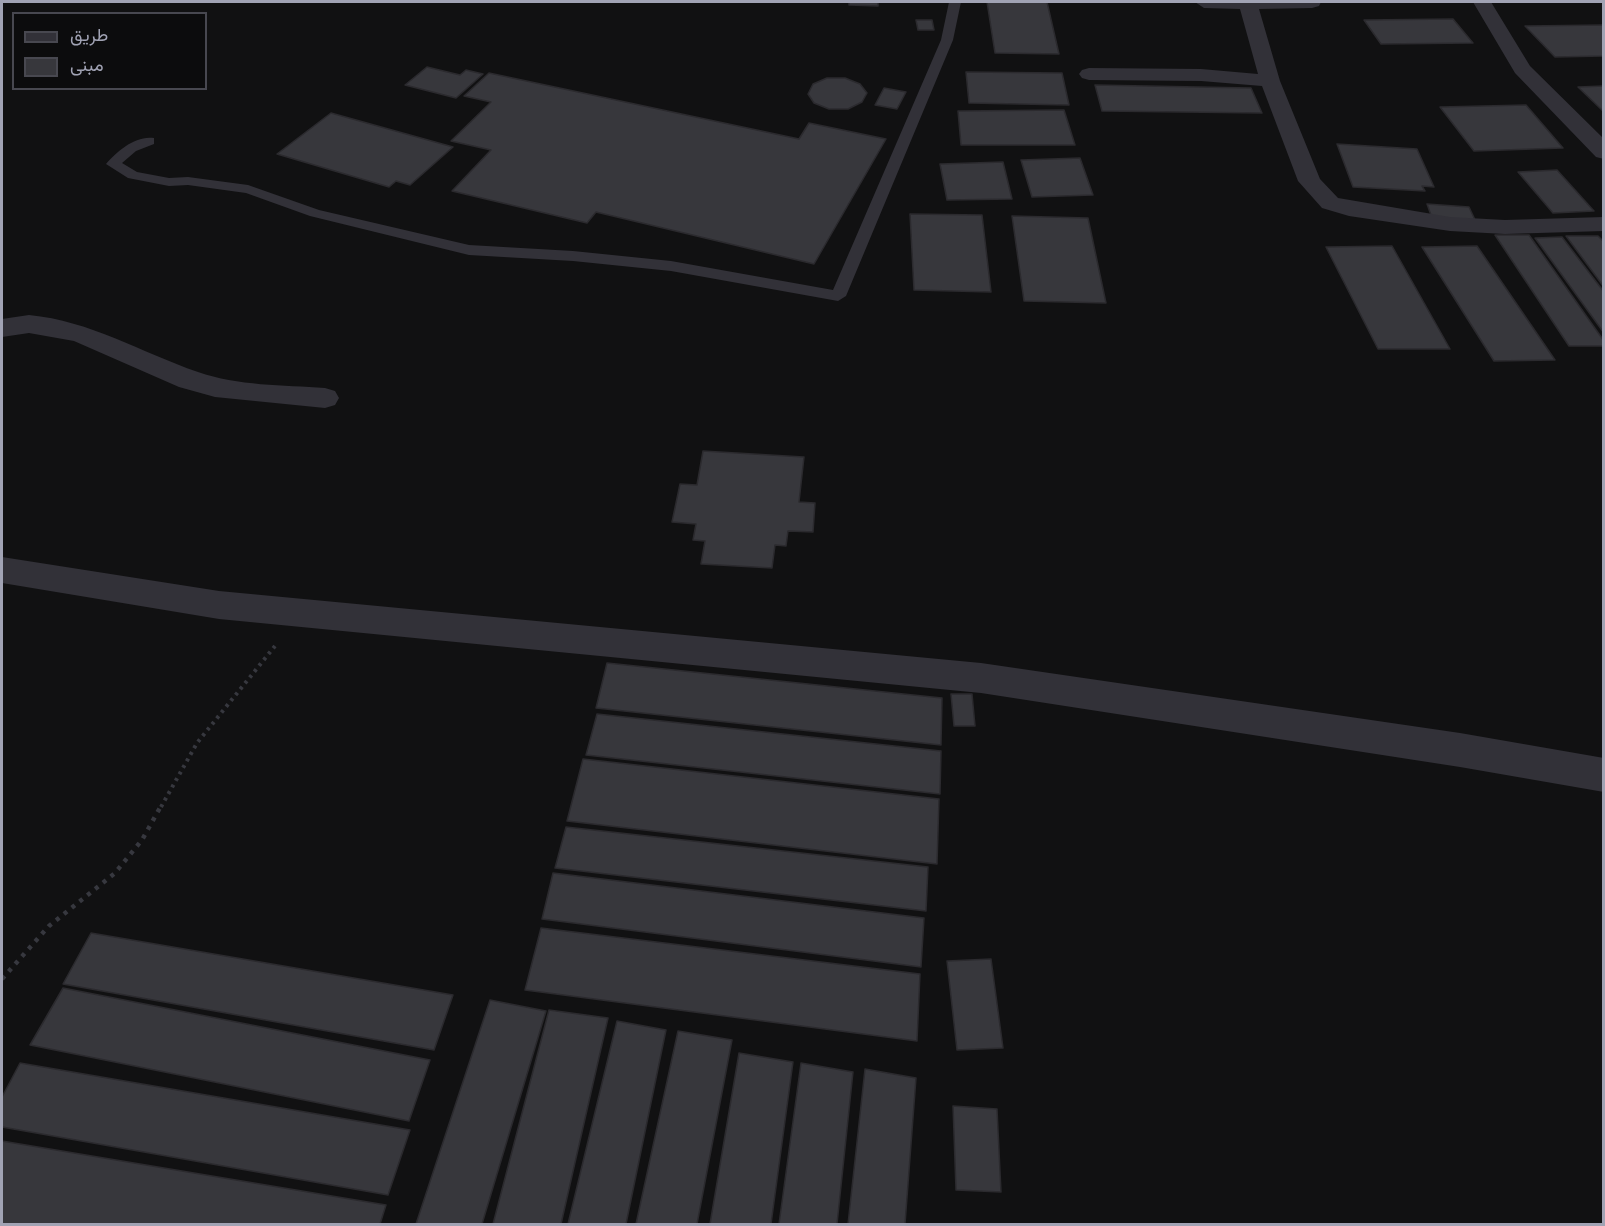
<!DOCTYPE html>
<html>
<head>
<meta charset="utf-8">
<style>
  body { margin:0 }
  #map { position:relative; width:1605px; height:1226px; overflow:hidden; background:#111112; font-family:Signika,Vazirmatn,sans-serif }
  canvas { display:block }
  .frame { position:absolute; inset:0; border:3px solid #a1a3b4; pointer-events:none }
  .legend { position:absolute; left:12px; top:12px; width:195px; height:78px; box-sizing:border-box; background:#0c0c0d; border:2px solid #484850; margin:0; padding:8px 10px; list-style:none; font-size:18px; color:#a1a3b4 }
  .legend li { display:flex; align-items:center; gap:12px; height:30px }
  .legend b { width:30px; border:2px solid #484850 }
</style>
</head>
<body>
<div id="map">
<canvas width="1605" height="1226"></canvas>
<div class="frame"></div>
<ul class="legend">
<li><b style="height:8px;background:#323138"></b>طريق</li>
<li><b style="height:16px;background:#37373c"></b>مبنى</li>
</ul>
</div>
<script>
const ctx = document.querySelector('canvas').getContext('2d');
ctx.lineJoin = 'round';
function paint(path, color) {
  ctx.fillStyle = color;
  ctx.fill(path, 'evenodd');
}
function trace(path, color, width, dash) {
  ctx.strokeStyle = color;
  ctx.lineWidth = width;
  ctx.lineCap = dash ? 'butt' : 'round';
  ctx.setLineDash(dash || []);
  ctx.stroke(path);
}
const building = new Path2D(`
  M849,2H878V6L849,5Z
  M987,2H1047L1059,54L995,53Z
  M1453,19L1473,43L1381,44L1364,20Z
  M916,20H932L934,30H918Z
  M1604,25V56L1555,57L1525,26Z
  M427,67L460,75L466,70L483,74L456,98L405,85Z
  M966,72L1062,73L1069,105L969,103Z
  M489,73L799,139L809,123L886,139L814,264L596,212L587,223L452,191L491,150L451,141L491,102L464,96Z
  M827,78H845L860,84L867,93L862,102L848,109H829L814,103L808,94L813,84Z
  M1095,85L1251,88L1262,113L1102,111Z
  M1604,86V112L1578,87Z
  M884,88L906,92L897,109L875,105Z
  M1526,105L1563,148L1474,151L1440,107Z
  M1064,110L1075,145H961L958,111Z
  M331,113L453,147L410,185L396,181L389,187L277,154Z
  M1337,144L1417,149L1434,187L1422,186L1425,191L1353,187Z
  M1080,158L1093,195L1032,197L1021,160Z
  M1003,162L1012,199L947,200L940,164Z
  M1557,170L1594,211L1553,213L1518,172Z
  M1427,204L1469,207L1476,222L1432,218Z
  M910,214L982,215L991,292L914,290Z
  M1012,216L1088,218L1106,303L1024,301Z
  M1495,235H1529L1604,341V346H1569Z
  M1566,236H1598L1604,242V287Z
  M1562,237L1604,292V333L1535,238Z
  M1392,246L1450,349H1378L1326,247Z
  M1477,246L1555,360L1494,361L1422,247Z
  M703,451L804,457L799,502L815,503L813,532L788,531L786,546L775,545L772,568L701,564L705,541L693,540L696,524L672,522L680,484L697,485Z
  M607,663L942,698L941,745L596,708Z
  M951,694H972L975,726H954Z
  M597,714L941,751L940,794L586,755Z
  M583,759L939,799L937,864L567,821Z
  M566,827L928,867L926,911L555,868Z
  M553,873L924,918L921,967L542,919Z
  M541,928L920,974L917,1041L525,990Z
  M91,933L453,995L434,1050L63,984Z
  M991,959L1003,1048L957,1050L947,961Z
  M63,988L430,1060L409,1121L30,1045Z
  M490,1000L546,1011L482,1224H416Z
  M549,1010L608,1018L561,1224H493Z
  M617,1021L666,1030L626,1224H568Z
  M678,1031L732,1040L697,1224H636Z
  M739,1053L793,1062L771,1224H710Z
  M20,1063L410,1130L388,1195L2,1127V1097Z
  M801,1063L853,1072L837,1224H779Z
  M865,1069L916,1078L905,1224H848Z
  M953,1106L997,1109L1001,1192L956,1190Z
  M2,1141L386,1205L380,1224H2Z`);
paint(building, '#37373c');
trace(building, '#2b2a2e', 1.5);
trace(new Path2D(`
  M161,807L197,743L275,646`), '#37383f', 4, [3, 4.5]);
trace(new Path2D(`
  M2,979L49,926L115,873L142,840L161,806`), '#37383f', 4.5, [4, 6]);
paint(new Path2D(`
  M949,2H961L953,40L846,296L838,301L671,271L573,261L469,255L310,216L246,193L188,185L169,186L128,178L106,164C117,151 136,135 154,138V144L136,151L122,163L137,172L169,178L188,177L248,185L319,210L469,245L573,251L671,261L833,290L941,40Z`), '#323138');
paint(new Path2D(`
  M1195,2H1321L1319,6L1312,8L1259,9L1280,81L1320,179L1338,198L1450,217L1505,220L1604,217V231L1505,234L1450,231L1349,216L1322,208L1298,181L1262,86L1201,81L1089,80L1082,78L1079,74L1082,70L1089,68L1201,69L1258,74L1240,9L1204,8Z
  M1473,2H1491L1530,66L1604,139V159L1596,157L1515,73Z
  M29,315C91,321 140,352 198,372C238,386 283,385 325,388L335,391L339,398L335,405L325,408L215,397L179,387L74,341L29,333L2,337V319Z
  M2,557L219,591L981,663L1460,733L1604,758V792L1460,767L981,693L219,619L2,583Z`), '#323138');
</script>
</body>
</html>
